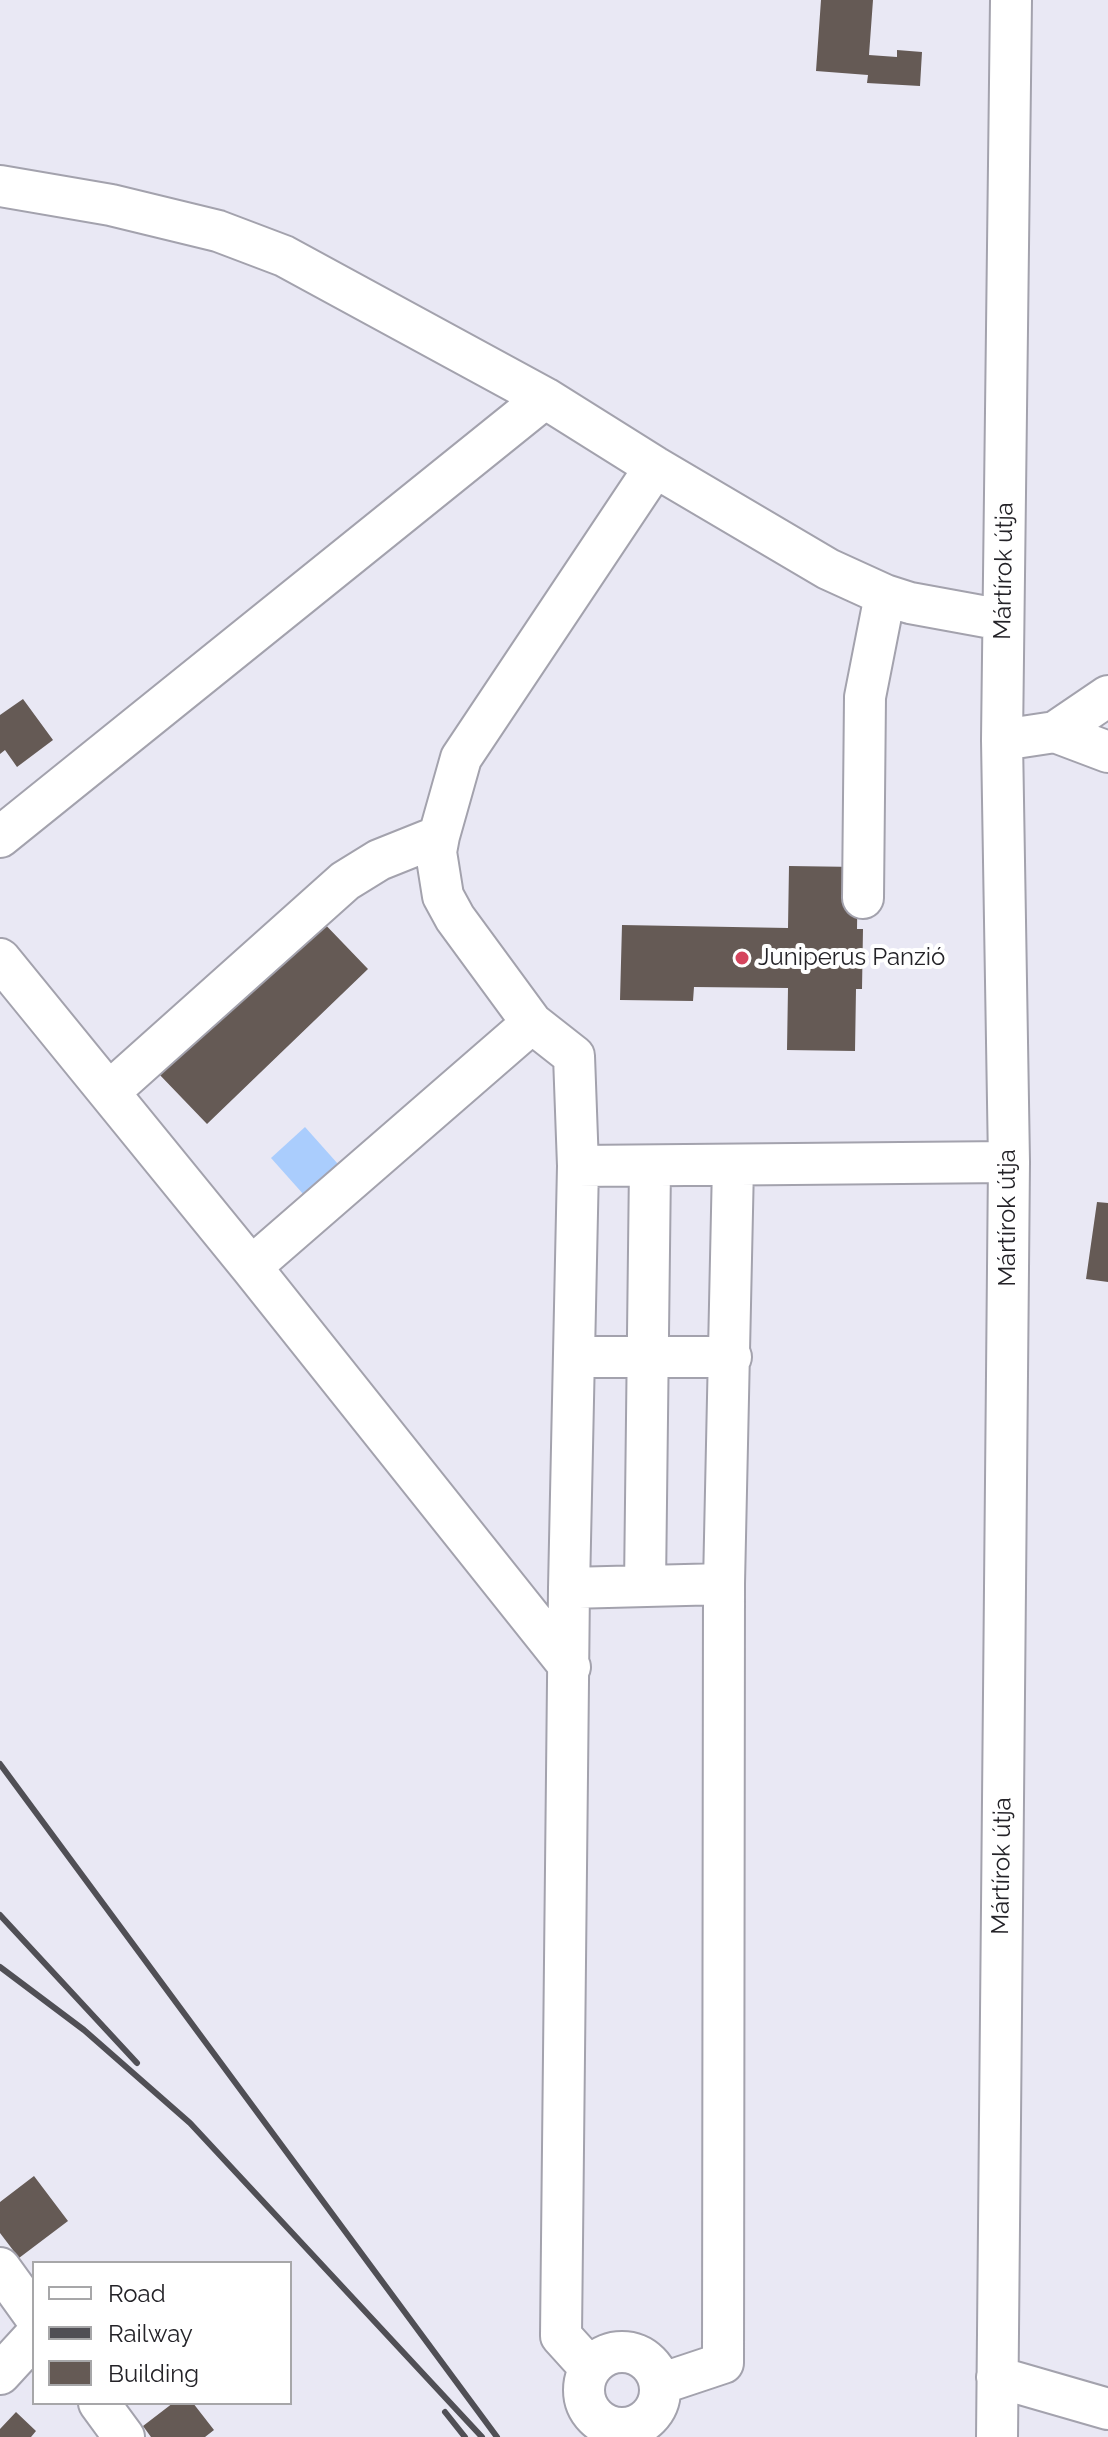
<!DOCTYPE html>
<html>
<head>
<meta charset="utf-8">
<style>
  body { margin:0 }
  #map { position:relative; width:1108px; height:2437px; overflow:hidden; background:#e9e8f4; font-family:Raleway,sans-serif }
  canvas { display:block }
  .legend { position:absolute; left:32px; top:2261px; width:260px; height:144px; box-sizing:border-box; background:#fff; border:2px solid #a7a7a9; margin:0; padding:10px 14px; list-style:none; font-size:24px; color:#242328 }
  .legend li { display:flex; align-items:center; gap:16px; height:40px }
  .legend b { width:40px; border:2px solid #a7a7a9 }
</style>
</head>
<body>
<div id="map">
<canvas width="1108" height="2437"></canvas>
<ul class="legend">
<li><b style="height:10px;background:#fff"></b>Road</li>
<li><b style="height:10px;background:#504f55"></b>Railway</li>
<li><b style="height:22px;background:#655a55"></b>Building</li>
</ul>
</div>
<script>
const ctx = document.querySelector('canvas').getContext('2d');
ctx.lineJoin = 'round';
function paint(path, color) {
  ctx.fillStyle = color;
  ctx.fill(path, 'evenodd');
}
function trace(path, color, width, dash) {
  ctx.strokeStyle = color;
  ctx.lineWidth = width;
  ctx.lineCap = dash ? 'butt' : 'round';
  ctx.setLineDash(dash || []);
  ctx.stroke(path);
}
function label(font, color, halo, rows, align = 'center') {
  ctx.font = font + ' Raleway,sans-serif';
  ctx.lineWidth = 8;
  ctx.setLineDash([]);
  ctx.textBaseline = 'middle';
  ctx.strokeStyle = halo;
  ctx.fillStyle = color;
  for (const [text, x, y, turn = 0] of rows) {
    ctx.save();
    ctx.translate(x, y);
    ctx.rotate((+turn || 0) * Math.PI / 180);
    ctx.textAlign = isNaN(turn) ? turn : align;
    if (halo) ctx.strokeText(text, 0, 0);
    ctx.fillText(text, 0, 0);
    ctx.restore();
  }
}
paint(new Path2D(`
  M305,1127L338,1164L304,1195L271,1158Z`), '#aacdfd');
paint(new Path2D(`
  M821,0H873L869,55L897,57V50L922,52L920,86L867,83L868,75L816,71Z
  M23,699L53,740L17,767L5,750L0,754V715Z
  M789,866L858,867L857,929H863L862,989H856L855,1051L787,1050L788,988L694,987L693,1001L620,1000L622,925L788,928Z
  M318,917L368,969L207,1124L157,1072Z
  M1097,1202L1108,1203V1282L1086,1279Z
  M34,2176L68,2221L19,2258L0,2233V2202Z
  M173,2403H193L214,2430L205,2437H151L143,2426Z
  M16,2412L36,2431L31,2437H0V2429Z`), '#655a55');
const minor = new Path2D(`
  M0,186L111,205L218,231L284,256L545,398L655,467L828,569L885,595L910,603L1003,620
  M1055,732L1108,752
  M1002,740L1055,732L1108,696
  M0,837L545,398
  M863,898L865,697L885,595
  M0,959L251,1267L570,1667
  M532,1023L455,918L443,896L436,852L439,836L461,758L655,467
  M109,1092L345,881L379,860L439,836
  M578,1166L1009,1162
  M251,1267L532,1023L574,1056L578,1166L569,1588L561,2336L590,2368
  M575,1357H731
  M645,1586L650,1166
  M569,1588L724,1584
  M0,2268L34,2315
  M584 2390a38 38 0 1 1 76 0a38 38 0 1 1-76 0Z
  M0,2374L34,2337
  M997,2377L1108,2409
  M660,2384L723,2363L724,1584L733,1165
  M99,2403L124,2437
  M997,2437L1009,1162L1002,740L1011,0`);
trace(minor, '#a3a2ad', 44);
trace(minor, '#fff', 40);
trace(new Path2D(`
  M0,1764L497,2437
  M0,1915L137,2063
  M0,1967L84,2030L190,2123L482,2437
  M445,2412L465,2437`), '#504f55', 6);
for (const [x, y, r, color] of [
  [742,958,8,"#d5445d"]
]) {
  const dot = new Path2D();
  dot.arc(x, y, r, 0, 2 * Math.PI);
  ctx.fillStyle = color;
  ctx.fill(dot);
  trace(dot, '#fff', 3);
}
label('24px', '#242328', '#fff', [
  ["Mártírok útja",1004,571,-89],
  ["Mártírok útja",1008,1218,-90],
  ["Mártírok útja",1002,1866,-89]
]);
label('24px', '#242328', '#fff', [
  ["Juniperus Panzió",758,958]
], 'left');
</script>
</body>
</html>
